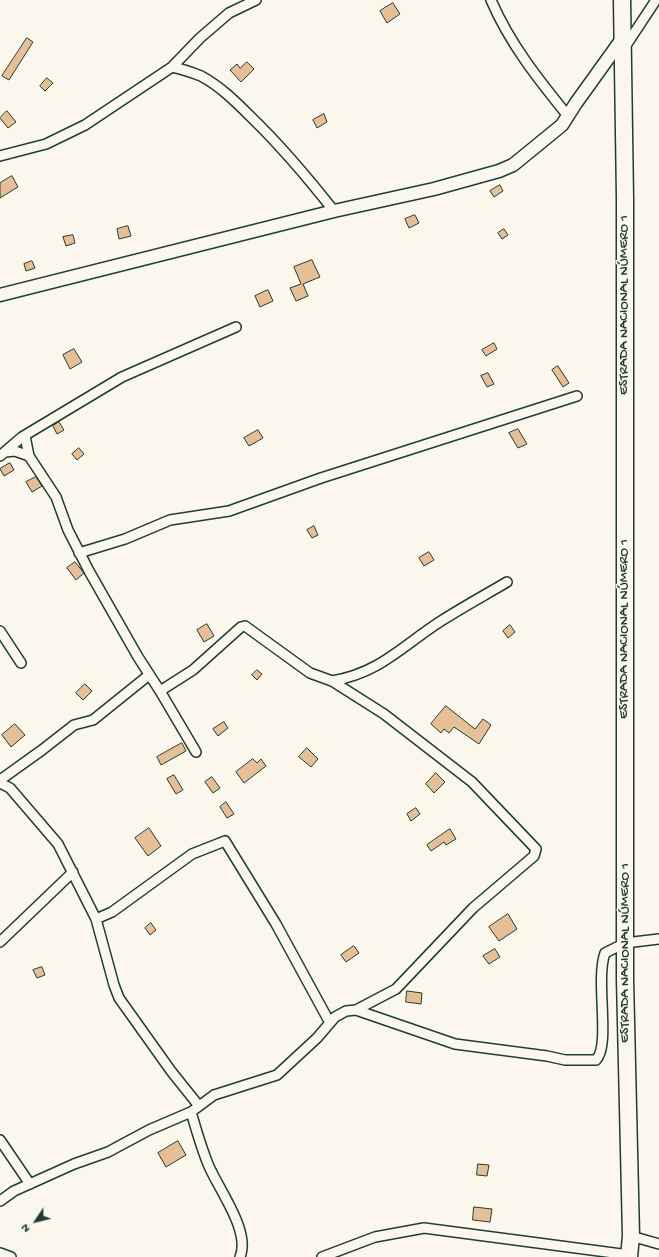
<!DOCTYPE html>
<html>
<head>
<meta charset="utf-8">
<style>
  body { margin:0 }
  #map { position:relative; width:659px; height:1257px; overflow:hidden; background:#fbf7ec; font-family:"Gochi Hand",sans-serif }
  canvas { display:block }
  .north { position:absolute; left:16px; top:1201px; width:40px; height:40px; -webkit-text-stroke:3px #fbf7ec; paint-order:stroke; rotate:235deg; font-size:11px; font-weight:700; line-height:16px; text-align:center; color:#1f3d34 }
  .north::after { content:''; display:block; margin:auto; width:14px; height:18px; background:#1f3d34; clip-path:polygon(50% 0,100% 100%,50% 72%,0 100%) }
</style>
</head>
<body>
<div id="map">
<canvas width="659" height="1257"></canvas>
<div class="north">N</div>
</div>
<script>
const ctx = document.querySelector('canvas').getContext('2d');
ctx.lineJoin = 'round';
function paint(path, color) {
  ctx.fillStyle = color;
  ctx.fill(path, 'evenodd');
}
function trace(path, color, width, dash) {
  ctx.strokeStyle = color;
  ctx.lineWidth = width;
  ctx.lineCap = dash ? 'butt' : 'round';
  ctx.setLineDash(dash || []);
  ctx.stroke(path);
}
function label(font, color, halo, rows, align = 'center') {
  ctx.font = font + ' "Gochi Hand",sans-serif';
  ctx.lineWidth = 3;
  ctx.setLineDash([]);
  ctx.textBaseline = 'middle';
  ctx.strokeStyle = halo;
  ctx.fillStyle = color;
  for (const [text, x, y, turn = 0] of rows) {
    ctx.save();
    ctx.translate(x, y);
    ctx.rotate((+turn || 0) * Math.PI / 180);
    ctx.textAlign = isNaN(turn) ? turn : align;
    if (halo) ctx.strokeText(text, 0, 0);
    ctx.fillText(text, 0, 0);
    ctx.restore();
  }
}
const building = new Path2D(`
  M393,3L400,14L387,23L380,11Z
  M27,38L33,42L9,80L2,76Z
  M247,62L254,69L241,82L230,70L237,64L240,68Z
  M47,78L53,83L45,91L40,86Z
  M7,111L16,122L8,128L0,118Z
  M324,114L327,122L317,128L313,120Z
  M12,176L18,187L0,198V183Z
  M500,185L503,191L494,197L490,191Z
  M415,215L419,223L409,228L405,219Z
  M128,226L131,236L119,239L117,229Z
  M504,229L508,235L502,239L498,233Z
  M73,235L75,243L66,246L63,237Z
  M312,260L320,277L303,284L308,296L296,301L290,288L301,284L294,267Z
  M32,261L35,268L26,271L24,264Z
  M268,290L273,301L260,307L255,296Z
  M494,343L497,349L486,356L482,350Z
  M74,349L82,362L70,369L63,355Z
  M558,366L569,383L563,387L552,370Z
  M488,373L494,384L487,387L481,376Z
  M59,422L64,430L57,434L53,426Z
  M518,429L527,444L518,448L509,433Z
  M258,430L263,438L249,446L244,438Z
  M79,448L84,454L77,460L72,454Z
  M10,463L14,470L4,476L0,469Z
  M36,477L42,486L32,492L26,482Z
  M314,526L318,535L312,538L307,530Z
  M429,552L434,560L424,566L419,558Z
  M75,562L84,573L76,580L67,568Z
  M207,624L214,636L204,642L197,630Z
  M510,625L515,632L508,638L503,631Z
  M257,670L262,674L257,680L252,675Z
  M85,684L92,691L83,700L76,693Z
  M446,706L475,729L483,719L491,725L479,744L454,727L449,733L444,729L441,733L431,724Z
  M224,722L228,728L218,736L213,729Z
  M15,724L25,735L11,747L2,735Z
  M182,743L186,751L161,765L157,757Z
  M307,748L318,759L311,767L299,757Z
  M253,759L257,763L261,759L266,766L244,783L236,772Z
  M436,773L445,782L434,793L426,784Z
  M174,775L183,790L176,794L167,779Z
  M212,777L220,788L213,793L205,782Z
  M226,802L234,814L227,818L220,807Z
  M416,808L420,814L411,821L407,814Z
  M149,828L161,846L148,856L135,838Z
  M450,829L456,839L446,845L444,842L431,851L427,845Z
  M508,914L517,929L499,941L489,927Z
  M151,923L156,930L150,935L145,928Z
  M354,946L359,953L346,962L341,955Z
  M495,949L500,957L489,964L483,956Z
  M42,967L45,975L37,978L33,970Z
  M407,991L422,993L421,1004L406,1002Z
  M178,1141L186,1155L166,1167L158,1153Z
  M478,1164L489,1165L487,1176L477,1175Z
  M474,1207L492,1209L490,1222L473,1220Z`);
paint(building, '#e7bf97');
trace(building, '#1f3d34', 1);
const minor = new Path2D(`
  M491,0C510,44 538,79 568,116
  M625,47L656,0
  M172,67C182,69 191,72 201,76C220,86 236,102 251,117C281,146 308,178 334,211
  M0,156L46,144L85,125L172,67L200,38L229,13L256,0
  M25,436L29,456L56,497L68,530L89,571L138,657L160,691L196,752
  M5,452L15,451L29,456
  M0,456L22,437L122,377L236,327
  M79,553L125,539L170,520L229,511L321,478L577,396
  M0,631L21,663
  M332,681C380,673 402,646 441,621C463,607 485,595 507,582
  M160,691L193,670L241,627L245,626L310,673L332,681L384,714L472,782L536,849L534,856L473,908L396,989L356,1010
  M0,780L42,750L74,725L93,720L149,675
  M0,783L10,788L58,844L96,919L114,985L119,998L171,1071L199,1106
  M96,919L112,912L192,854L225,841L276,924L330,1023
  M0,942L73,872
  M191,1112C196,1129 201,1147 208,1164C218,1189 251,1231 240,1257
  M0,1140L30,1184
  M0,1201L14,1191L74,1164L108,1152L149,1130L191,1112L214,1095L277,1075L317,1038L335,1017L346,1011L356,1010L455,1044L547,1056L565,1060H596C611,1045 595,980 605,953L625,943L659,939
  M631,1236L659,1244
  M0,1253L11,1257
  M322,1257L375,1237L424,1228L629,1255`);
const tertiary = new Path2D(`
  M0,295L334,211L434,189L499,171L513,165L562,125L576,103L622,39`);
const trunk = new Path2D(`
  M622,0L625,198V979L631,1236L629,1257`);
trace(minor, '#1f3d34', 12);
trace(tertiary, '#1f3d34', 15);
trace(trunk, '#1f3d34', 19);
trace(minor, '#fbf7ec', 9);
trace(tertiary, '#fbf7ec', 12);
trace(trunk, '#fbf7ec', 16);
label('14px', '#1f3d34', '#fbf7ec', [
  ["ESTRADA NACIONAL NÚMERO 1",625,305,-90],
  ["ESTRADA NACIONAL NÚMERO 1",625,629,-90],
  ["ESTRADA NACIONAL NÚMERO 1",626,953,-90]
]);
</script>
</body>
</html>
